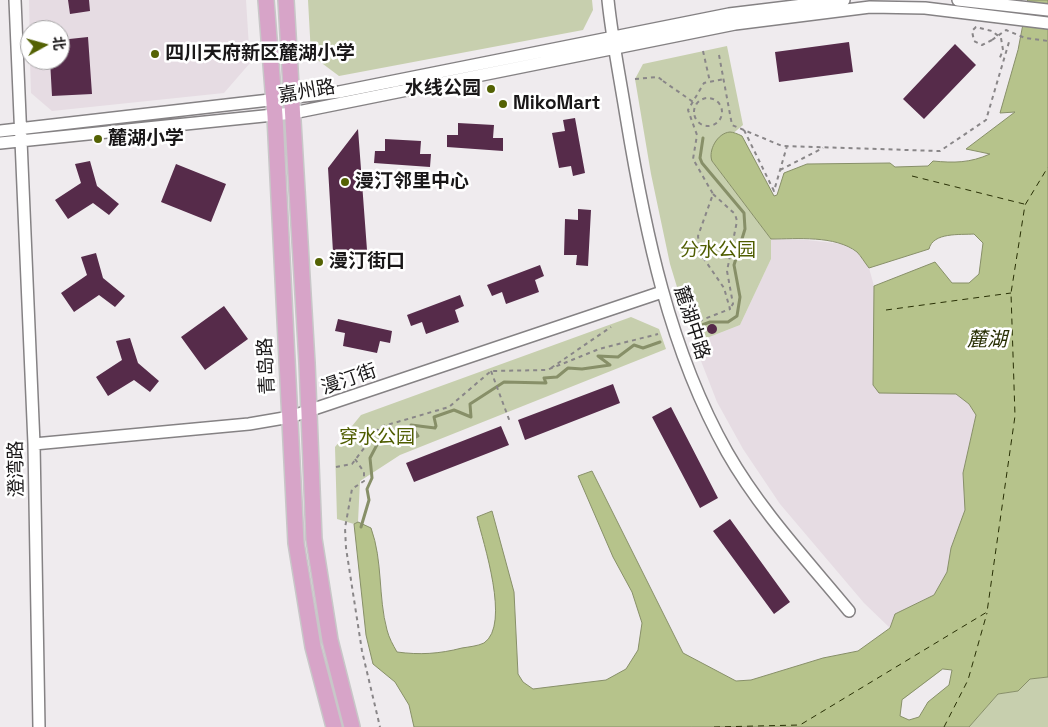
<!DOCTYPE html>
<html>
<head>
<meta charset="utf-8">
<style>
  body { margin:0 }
  #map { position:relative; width:1048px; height:727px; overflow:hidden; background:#efebee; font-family:"Space Grotesk","Noto Sans SC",sans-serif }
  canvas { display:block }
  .north { position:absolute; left:20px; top:20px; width:50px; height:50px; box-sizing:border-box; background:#fff; border:1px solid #a3a2a3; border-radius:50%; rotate:83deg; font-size:14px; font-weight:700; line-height:20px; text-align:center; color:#191718 }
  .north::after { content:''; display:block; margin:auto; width:18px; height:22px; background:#546204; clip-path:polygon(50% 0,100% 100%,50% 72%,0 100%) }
</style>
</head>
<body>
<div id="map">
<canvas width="1048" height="727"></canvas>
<div class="north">北</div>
</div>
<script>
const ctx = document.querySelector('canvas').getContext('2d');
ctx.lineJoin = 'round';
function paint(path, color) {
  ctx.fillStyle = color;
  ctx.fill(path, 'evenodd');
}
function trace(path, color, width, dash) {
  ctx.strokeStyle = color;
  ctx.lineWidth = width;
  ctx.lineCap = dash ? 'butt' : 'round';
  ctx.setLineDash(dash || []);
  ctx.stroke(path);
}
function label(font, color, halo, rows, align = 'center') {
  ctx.font = font + ' "Space Grotesk","Noto Sans SC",sans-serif';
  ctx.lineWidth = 5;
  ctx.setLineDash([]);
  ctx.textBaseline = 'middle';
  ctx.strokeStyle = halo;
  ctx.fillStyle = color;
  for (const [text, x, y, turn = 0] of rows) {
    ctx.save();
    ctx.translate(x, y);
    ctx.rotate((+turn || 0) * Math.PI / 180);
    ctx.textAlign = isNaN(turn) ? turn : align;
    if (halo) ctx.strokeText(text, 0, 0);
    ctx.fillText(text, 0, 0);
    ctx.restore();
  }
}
paint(new Path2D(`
  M29,0H246L250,63L224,93L52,111L31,93L30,60H60V30H30V49Z
  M771,239L807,240L843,244L858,253L869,268L874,286L873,385L880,393L956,394L969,404L976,415L963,473L966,510L951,548L947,572L934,595L895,614L890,628L864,603L780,504L743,449L717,402L694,343L740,325L771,259Z`), '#e6dce3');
paint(new Path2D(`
  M308,0H592L593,10L583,30L339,76L311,55Z
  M727,46L743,125L718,146L712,161L771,239V259L740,325L694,343L670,264L651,174L635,79L643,64Z
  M631,317L659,329L666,349L400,455L360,481L358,522L354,524L337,519L335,447L361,415Z
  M1048,677V727H969L998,694L1018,691L1030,679Z`), '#c7cfae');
const water = new Path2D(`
  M1028,0H1048V677L1030,679L1018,691L998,694L969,727H414L409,705L395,682L373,664L366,635L354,524L358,522L371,528C383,561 378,597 387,630C389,638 393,645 397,652C419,655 439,654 462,648C468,647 478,646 484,643C511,625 483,542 477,517L492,511L514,592L518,674L523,682L533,689L606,680L626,669L638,650L642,623L632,592L613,557L578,476L592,471L683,653L736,681L751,680L823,658L858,651L890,628L895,614L934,595L947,572L951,548L965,510L963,473L976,415L969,404L956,394L879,393L873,385L874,286L935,262L952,283H969L979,274L983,243L974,234C960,235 933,232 929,249L869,268C865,263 861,256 857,252C835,235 797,239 771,239L712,161C708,151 717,133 730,132C733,132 738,134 742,136L774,196L777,195L784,173L807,164L890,163L895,167L928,166L933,161C954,163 970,163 990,154L966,149L1015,112L1000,113L1018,50ZM943,669L952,670L949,685L928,702L919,717L909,720L900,716L902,700Z`);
paint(water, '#b6c38b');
trace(water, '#878f68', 1);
trace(new Path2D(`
  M694,328L710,322H728L737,316L740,297L734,265L745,229L744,213L702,163L700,158L703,138
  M361,527L369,500L367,489L372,478L370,458L380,439L390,431L414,438L418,436L411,425L435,428L436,426L434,417L454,410L471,417L470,404L504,382L546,383L544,378L557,377L568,368L582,369L610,365L598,356L618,357L634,345L643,348L660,342`), '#878f68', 3);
trace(new Path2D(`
  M912,176L1024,204
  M886,310L1011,293
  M714,727L800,725L987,612L1015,416L1011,293L1025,205L1048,167
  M944,727L968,680L987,613`), '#293005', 1, [6, 5]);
paint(new Path2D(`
  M68,0H89L90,11L70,14Z
  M88,37L92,94L52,96L50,60H60V40Z
  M849,42L853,72L779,82L775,52Z
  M955,44L976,65L924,119L903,99Z
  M575,118L585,173L573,176L571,166L559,168L552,133L565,131L563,120Z
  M458,123L494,125L493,138H503V151L447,147V135H458Z
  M358,129L367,250L333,252L328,168Z
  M385,139L421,141L420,154H431L430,167L374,163L375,151H385Z
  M90,161L97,186L119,204L109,215L93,203L68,219L55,200L81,183L75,164Z
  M176,164L226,184L211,222L161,202Z
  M578,209L591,210L588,266L576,265L577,255H564L565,219L578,220Z
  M96,253L103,278L125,296L115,307L99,295L74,312L61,293L87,275L81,257Z
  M540,265L544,276L535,280L539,292L506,304L502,292L492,296L487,285Z
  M460,295L464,306L455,310L459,322L426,334L422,322L411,326L407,315Z
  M224,306L248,339L205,370L181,337Z
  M338,319L392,331L390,343L380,341L377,353L343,346L345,333L335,331Z
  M707 329a5 5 0 1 1 10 0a5 5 0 1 1-10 0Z
  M130,338L138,363L159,381L150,392L134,380L108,396L96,377L122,360L116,341Z
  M613,384L620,403L525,440L518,420Z
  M671,407L718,498L700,508L652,417Z
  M501,426L509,445L414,482L406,463Z
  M730,519L790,602L774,614L713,531Z`), '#562b4a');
const minor = new Path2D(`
  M15,0L34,444L39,727
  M608,0C612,39 620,78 626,116C645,231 669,349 727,452C760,510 806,559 849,611
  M958,0L1048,10
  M0,131L339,92L729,14L844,0
  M0,143L293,113L735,24L870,7L925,8L1048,23
  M34,444L249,424L290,417L662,292`);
const major = new Path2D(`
  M266,0L275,116L296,543L313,647L334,727
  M286,0L307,363L314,539L330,640L352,727`);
trace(minor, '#858284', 14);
trace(major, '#c8c7c8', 18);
trace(new Path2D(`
  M992,40L982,45L974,41L972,31L976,27L992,31L1001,38L1003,50L999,60
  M703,51L710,82
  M719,55L732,125L782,146L940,151L986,120L1009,42
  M635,79L658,77L663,81
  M694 112a14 14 0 1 1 28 0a14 14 0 1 1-28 0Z
  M744,130L774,191L787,146
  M780,170L823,148
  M713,194L735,214L737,221L727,271L733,304L730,308
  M699,321L730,309L724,288L700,253L698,236L713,194L693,159L697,135L688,110L704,83L724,79
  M551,368L611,327
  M491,371L510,422
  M355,459L364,472V481L352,489L345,528L346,548L362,651L380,727
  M336,467L352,464L380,427L449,407L491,371L547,370L599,349L658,334`), '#898688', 2, [4, 4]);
trace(minor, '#fff', 11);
trace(major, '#d7a4c8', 15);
trace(new Path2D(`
  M992,40L1006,30L1025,38L1048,41
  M663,81L696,104`), '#898688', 2, [4, 4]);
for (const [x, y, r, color] of [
  [155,54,5,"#546204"],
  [491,89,5,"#546204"],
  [503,104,5,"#546204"],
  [98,139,5,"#546204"],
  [345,182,5,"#546204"],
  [319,262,5,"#546204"]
]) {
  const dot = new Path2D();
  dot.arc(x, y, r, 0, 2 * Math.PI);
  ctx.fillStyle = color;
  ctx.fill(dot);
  trace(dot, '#fff', 2);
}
label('bold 19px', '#191718', '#fff', [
  ["四川天府新区麓湖小学",165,54],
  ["水线公园",481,89,"right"],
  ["MikoMart",513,104],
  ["麓湖小学",108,139],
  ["漫汀邻里中心",355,182],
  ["漫汀街口",329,262]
], 'left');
label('19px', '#191718', '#fff', [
  ["嘉州路",307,92,-10],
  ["麓湖中路",691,323,72],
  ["青岛路",267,366,-93],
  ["漫汀街",349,380,-19],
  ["澄湾路",17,469,-91]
]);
label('19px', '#4f5d00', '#fff', [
  ["分水公园",718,251],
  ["穿水公园",377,438]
]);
label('italic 20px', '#293005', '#fff', [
  ["麓湖",987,341]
]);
</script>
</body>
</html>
